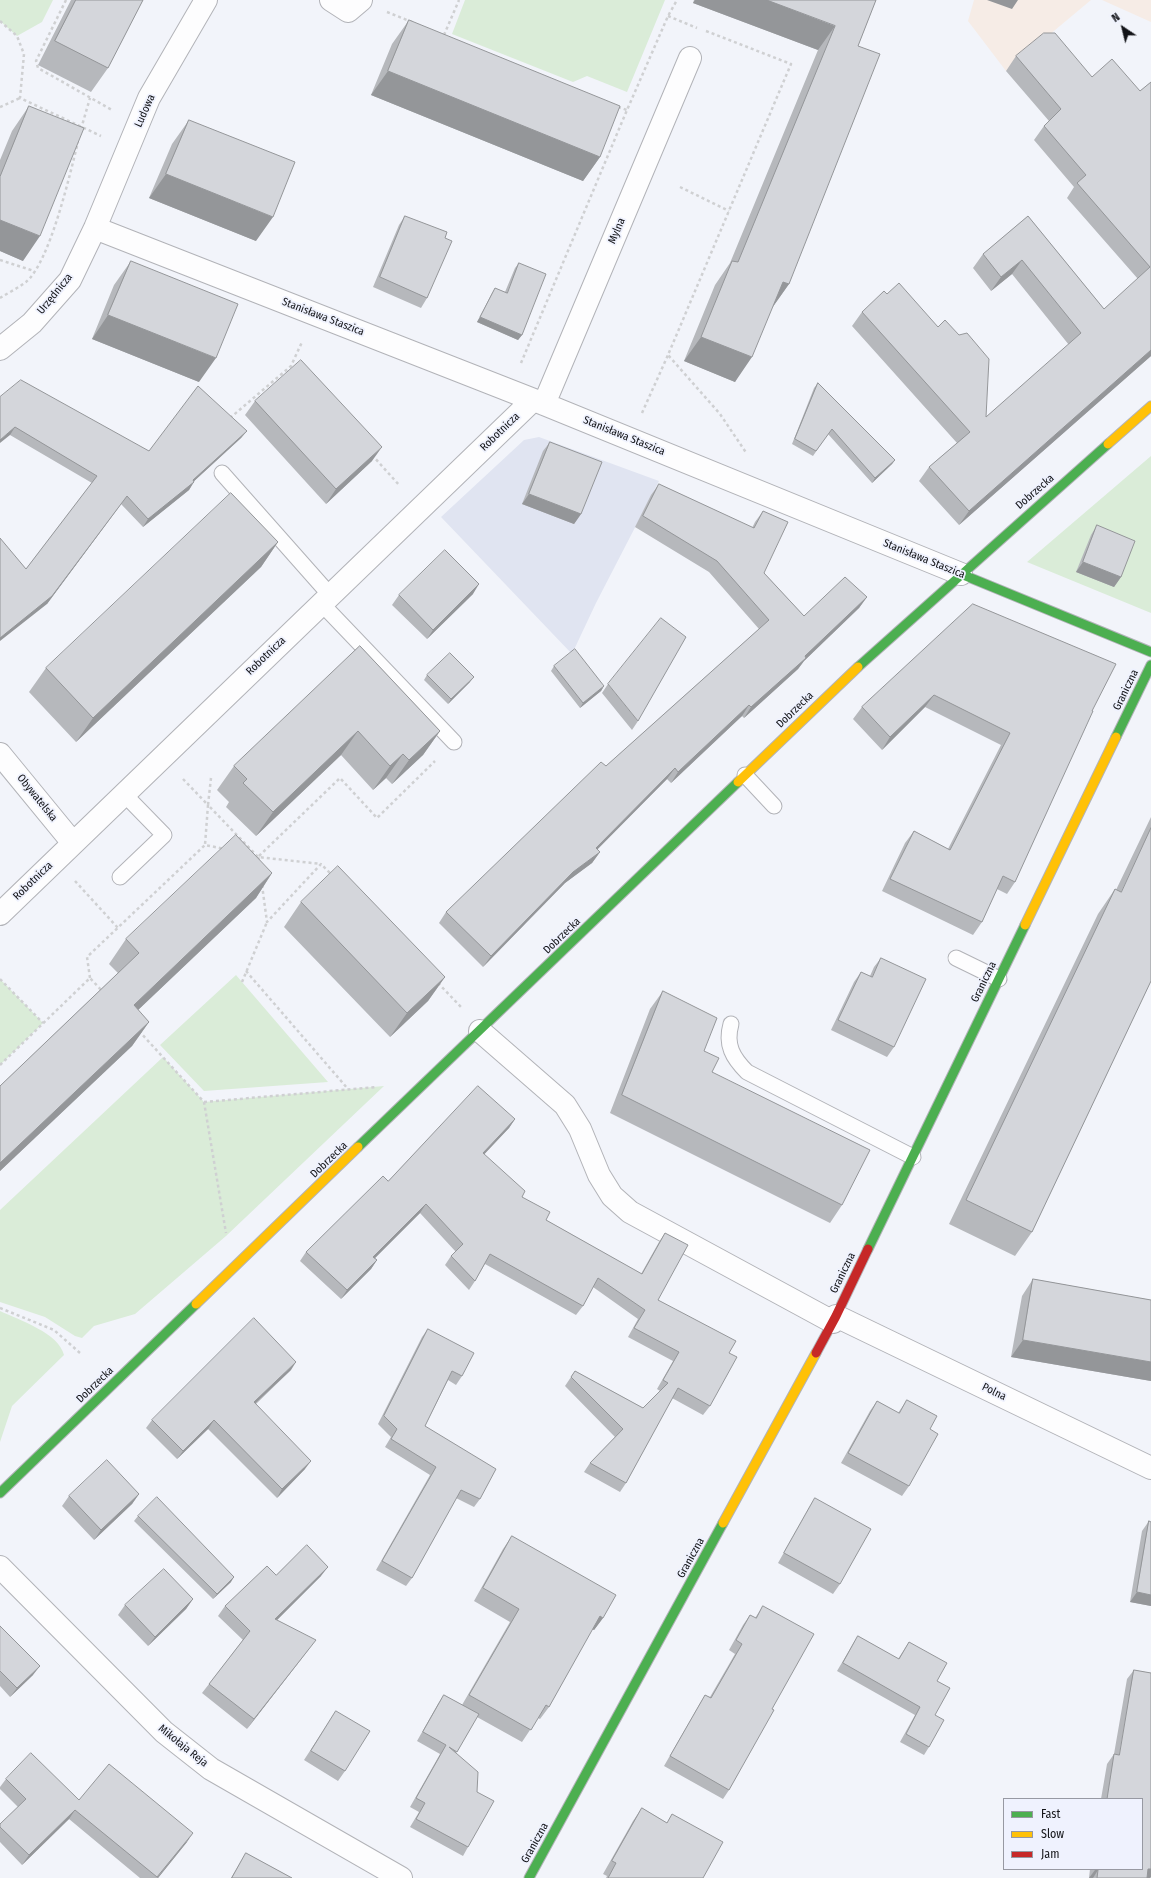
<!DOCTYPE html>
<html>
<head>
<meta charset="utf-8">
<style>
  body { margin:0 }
  #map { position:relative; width:1151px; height:1878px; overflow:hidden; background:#f2f4fa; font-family:"Fira Sans Condensed",sans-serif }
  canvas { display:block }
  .legend { position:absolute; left:1003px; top:1798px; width:140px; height:72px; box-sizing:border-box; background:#eff2fe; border:1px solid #9799a2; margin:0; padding:5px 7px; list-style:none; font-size:12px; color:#121317 }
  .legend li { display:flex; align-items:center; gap:8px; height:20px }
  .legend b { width:20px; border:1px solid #9799a2 }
  .north { position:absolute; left:1103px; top:8px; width:40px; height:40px; -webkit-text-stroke:3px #eff2fe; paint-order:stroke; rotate:325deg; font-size:11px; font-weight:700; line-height:16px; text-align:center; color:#121317 }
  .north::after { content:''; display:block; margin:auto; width:14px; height:18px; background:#121317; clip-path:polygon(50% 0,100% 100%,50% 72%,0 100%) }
</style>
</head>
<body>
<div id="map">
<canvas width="1151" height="1878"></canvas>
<ul class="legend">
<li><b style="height:5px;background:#4caf50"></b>Fast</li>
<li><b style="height:5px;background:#ffc107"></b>Slow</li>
<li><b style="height:5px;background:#c62828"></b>Jam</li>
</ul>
<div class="north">N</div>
</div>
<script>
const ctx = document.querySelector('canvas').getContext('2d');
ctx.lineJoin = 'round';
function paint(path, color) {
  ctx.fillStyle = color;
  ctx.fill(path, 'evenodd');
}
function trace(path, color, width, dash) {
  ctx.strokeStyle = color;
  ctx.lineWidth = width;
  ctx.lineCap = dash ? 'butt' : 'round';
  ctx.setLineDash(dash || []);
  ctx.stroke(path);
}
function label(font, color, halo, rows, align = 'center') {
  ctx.font = font + ' "Fira Sans Condensed",sans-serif';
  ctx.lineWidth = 3.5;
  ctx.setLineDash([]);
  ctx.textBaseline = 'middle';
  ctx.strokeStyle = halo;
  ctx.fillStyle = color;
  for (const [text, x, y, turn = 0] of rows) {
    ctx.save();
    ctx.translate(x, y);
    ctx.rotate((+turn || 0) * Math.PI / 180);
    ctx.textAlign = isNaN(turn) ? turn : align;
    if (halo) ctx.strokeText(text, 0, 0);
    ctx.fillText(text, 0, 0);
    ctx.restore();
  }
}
paint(new Path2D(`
  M539,437L659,481L596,603L572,654L441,517L524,440Z`), '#e0e4f1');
paint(new Path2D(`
  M974,0H1091L1006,71L968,21Z
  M1102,0H1151V22Z`), '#f6ece6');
paint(new Path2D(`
  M0,0H53L42,22L17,36L0,21Z
  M465,0H665L627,92L587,76L573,82L452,34Z
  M1151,456V613L1027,562Z
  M236,975L242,982L328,1082L204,1091L160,1045Z
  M0,979L43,1023L0,1065Z
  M163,1057L204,1102L384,1086L226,1236L135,1314L94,1326L82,1338L75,1336L45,1317L0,1302V1210Z
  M0,1311C19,1320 59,1333 64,1355L12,1406L0,1442Z`), '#daecd8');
const lane = new Path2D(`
  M222,473L330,595
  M321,603L454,742
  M745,775L774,806
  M120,877L164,835L124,794
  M956,958L999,979
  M731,1024C725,1045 733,1058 747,1072L913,1157`);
const street = new Path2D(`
  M331,0L348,11L361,0
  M95,228L544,404L961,574
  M0,349L32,323L70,280L95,228L149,98L206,0
  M544,404L690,58
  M0,754L73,843
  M0,914L533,400
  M480,1031L565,1105L580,1129L599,1175L612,1196L630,1212L833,1322
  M836,1316L1151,1468
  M0,1567L164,1732L211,1769L401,1878`);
const fast = new Path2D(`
  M961,574L1151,652
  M858,667L1108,444
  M1116,737L1151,665
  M358,1147L738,782
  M868,1249L1025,925
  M0,1493L196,1304
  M529,1878L723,1523`);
const slow = new Path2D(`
  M1108,444L1151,406
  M738,782L858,667
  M1025,925L1116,737
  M196,1304L358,1147
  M723,1523L816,1353`);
const jam = new Path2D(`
  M816,1353L836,1316L868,1249`);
trace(lane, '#b2b3b8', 17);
trace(street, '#b2b3b8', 24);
trace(fast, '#b2b3b8', 11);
trace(slow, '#b2b3b8', 11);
trace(jam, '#b2b3b8', 11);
trace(new Path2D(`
  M66,0L36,61L38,68L112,110
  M387,12L412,22
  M668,16L697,28
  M0,21L17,36L24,54L20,98L101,136
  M706,31L791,64L668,355L720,414L747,454
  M444,35L459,0
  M0,107L20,98
  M618,107L627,110
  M81,129L90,98
  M680,187L729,211
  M0,260L34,271
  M0,298C8,293 18,288 26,282C50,262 70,174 78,142
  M521,363L627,110L668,16L677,0
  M642,413L668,355
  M230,418L291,366L302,342
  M372,455L400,486
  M211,778L208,805L258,857
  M183,779L208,805L205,845
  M259,856L340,778L377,818L435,761
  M259,860L258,857L321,864
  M75,881L118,928
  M262,885L267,922L321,864L332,875
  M246,971L348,1089
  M90,978L87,957L205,845L225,849
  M0,979L43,1023
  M242,982L267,922
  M438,983L461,1007
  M139,1031L204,1102L226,1233
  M0,1065L90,978L103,992
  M204,1102L377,1087
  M0,1308L54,1330L80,1353`), '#cfd0d2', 2.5, [3, 3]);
trace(lane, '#fdfdfe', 15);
trace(street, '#fdfdfe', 22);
trace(fast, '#4caf50', 9);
trace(slow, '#ffc107', 9);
trace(jam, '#c62828', 9);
paint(new Path2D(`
  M71,0H143L108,68L91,92L38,65Z
  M694,0H876L858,46L789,284L772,308L735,382L684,361L715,285L730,263L818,50L693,3Z
  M409,20L600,157L583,181L371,95L392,44Z
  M1016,56L1092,77L1140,91L1151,82V356L959,525L919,481L929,467L957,443L852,326L862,312L986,417L1069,345L1012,274L991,291L973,268L983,254L1028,216L1104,309L1138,279L1067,198L1074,187L1034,140L1044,126L1049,121L1006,71Z
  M29,106L23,261L0,251V160L12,131Z
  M189,120L256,241L149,198L172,144Z
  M405,216L445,238L427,298L421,308L373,287L399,225Z
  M131,261L199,382L92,339L114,285Z
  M519,263L522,335L518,340L477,322L492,293L495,288L505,292L515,268Z
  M818,383L895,460L892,464L872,483L828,434L813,456L792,444L814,388Z
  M0,397L149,451L247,431L241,438L194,481L189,490L143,527L121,504L47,604L26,569L92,483L10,435Z
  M255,401L372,461L326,504L245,415Z
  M550,442L581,514L574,524L522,504L543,451Z
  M659,484L752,528L755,522L763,511L764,573L804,616L867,597L859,608L804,661L798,669L744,718L742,716L671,783L667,779L597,849L600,852L592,863L565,883L483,967L439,923L446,912L606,766L759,629L709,572L635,527L651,495Z
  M1097,525L1121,577L1114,587L1076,572L1091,535Z
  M278,542L261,567L76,742L29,692L46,668Z
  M473,594L427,639L392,605L399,595Z
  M973,604L1092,711L1015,882L1007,894L997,889L982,922L973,935L882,891L905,843L914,831L948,849L1001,745L925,707L882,750L853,719L862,707Z
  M360,646L440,731L423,755L392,784L386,778L373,790L341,755L256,836L226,807L229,802L217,790L234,766Z
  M554,666L604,686L601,691L580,708L551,671Z
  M427,675L470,682L448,704L424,680Z
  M608,684L638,721L632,730L602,693Z
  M1151,817V981L1032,1232L1015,1256L949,1224L1098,914L1115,889L1116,890Z
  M272,873L256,898L138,1010L149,1022L132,1046L0,1171V1086L118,973L109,964L126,939Z
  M301,902L445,977L428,1001L390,1037L284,927Z
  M881,958L894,1047L887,1057L831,1030L854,982L861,972L870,976L874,967Z
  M663,991L704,1051L712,1072L842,1205L830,1223L610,1113L650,1009Z
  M515,1119L509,1128L484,1154L522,1197L546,1220L641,1274L659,1242L665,1233L658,1300L729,1353L710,1406L703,1415L672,1398L626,1483L620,1492L584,1472L590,1463L615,1437L565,1386L575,1371L643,1408L660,1391L657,1389L673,1361L628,1337L638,1319L593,1287L583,1306L576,1315L485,1264L475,1281L469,1290L445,1265L451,1256L456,1252L420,1213L375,1258L377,1260L371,1269L341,1299L300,1261L306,1252L388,1181Z
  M1033,1279L1151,1300V1381L1011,1357L1022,1296Z
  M428,1329L462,1376L456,1385L448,1380L425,1426L480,1499L474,1507L456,1498L412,1578L406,1586L376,1570L430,1475L385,1447L391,1437L378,1424L422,1337Z
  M291,1370L256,1404L305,1469L277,1498L208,1429L177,1459L146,1428L152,1420Z
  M907,1400L930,1429L909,1486L902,1496L841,1463L870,1411L877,1401L898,1413Z
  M139,1494L132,1504L94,1540L62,1506L69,1496Z
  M815,1498L840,1584L833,1594L778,1563L809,1508Z
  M138,1516L231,1582L213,1599L134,1521Z
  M1149,1521L1151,1522V1606L1130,1602L1142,1531Z
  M512,1536L603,1618L594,1630L592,1629L549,1707L540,1719L538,1718L522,1742L477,1717L456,1753L468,1847L463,1856L410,1827L419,1812L410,1807L440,1754L417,1741L438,1704L444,1695L462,1705L510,1622L474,1601L503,1549Z
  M276,1575L321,1576L277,1620L309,1649L247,1729L202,1693L209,1684L243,1640L218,1616L225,1606Z
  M193,1599L186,1609L148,1646L118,1615L125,1605Z
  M763,1606L772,1709L729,1790L723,1799L664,1766L699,1705L705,1695L710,1697L735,1654L729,1650L743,1625L750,1615L755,1618Z
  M0,1626L33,1675L10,1697L0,1686Z
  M858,1636L898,1659L909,1642L937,1681L929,1747L924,1755L900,1742L915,1715L837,1671L853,1644Z
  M1134,1670L1151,1673V1877L1150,1878H1089L1090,1869H1142V1799H1101L1107,1764L1114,1754L1127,1679Z
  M336,1711L345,1771L338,1781L304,1760Z
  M6,1779L187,1842L158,1878H140L69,1819L22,1865L0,1842V1824L18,1807L0,1789V1787Z
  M642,1808L667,1823L672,1814L703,1878H606L607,1876L603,1874L633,1821Z
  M246,1853L292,1878H231Z`), '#b6b8bc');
paint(new Path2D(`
  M695,0H767L835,26L818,50L693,3Z
  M987,0H1018L1012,9Z
  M388,71L600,157L583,181L371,95Z
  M166,174L273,217L256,241L149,198Z
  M0,220L40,236L23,261L0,251Z
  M1022,260L1012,274L991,291L1001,277Z
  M783,282L789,284L772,308Z
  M108,315L216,358L199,382L92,339Z
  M480,317L522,335L518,340L477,322Z
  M701,337L752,357L735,382L684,361Z
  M1151,350V356L959,525L969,511Z
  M15,427L10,435L0,443V440Z
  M247,431L241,438L191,484L194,482L189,490L143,527L148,519L193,480Z
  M382,447L372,461L326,504L336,489Z
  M895,460L892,464L872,483L875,478Z
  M529,494L581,514L574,524L522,504Z
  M121,504L47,604L0,641V638Z
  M278,542L261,567L76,742L93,718Z
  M1083,562L1121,577L1114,587L1076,572Z
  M479,584L473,594L427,639L433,630Z
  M867,597L859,608L804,661L798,669L744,718L751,707Z
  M474,677L470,682L448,704L451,699Z
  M604,686L601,691L580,708L583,703Z
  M934,695L925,707L882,750L890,737Z
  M749,705L742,716L671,783L678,772Z
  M358,731L341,755L256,836L273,812Z
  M440,731L423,755L392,784L409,760Z
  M403,754L386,778L373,790L390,766Z
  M675,768L667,779L588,859L596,848Z
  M600,852L592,863L565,883L483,967L491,956L573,872Z
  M272,873L256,898L117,1030L134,1005Z
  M445,977L428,1001L390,1037L407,1013Z
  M149,1022L132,1046L0,1171V1163Z
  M515,1119L509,1128L477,1162L483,1153Z
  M426,1204L420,1213L367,1266L373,1257Z
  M377,1260L371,1269L341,1299L347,1290Z
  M1023,1340L1151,1362V1381L1011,1357Z
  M296,1362L291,1370L248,1410L254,1402Z
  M214,1420L208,1429L177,1459L183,1451Z
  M311,1461L305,1469L277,1498L282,1489Z
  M139,1494L132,1504L94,1540L101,1530Z
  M328,1567L321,1576L269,1628L275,1619Z
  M234,1577L231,1582L213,1599L217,1594Z
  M1137,1592L1151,1595V1606L1130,1602Z
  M193,1599L186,1609L148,1646L155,1637Z
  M600,1616L603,1618L594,1630L591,1628Z
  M316,1640L309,1649L247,1729L254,1719Z
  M40,1666L33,1675L10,1697L17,1688Z
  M75,1810L69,1819L22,1865L29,1855Z
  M193,1833L187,1842L158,1878H157Z
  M1148,1869H1151V1877L1150,1878H1141Z
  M1095,1870H1098L1093,1878H1089Z`), '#949699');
const building = new Path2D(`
  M76,0H143L108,68L55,41Z
  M767,0H876L858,46L880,54L789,284L783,282L752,357L701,337L732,261L738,262L835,26Z
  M409,20L620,106L600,157L388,71Z
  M1044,33H1055L1092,77L1112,59L1140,91L1151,82V350L969,511L929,467L970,432L862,312L884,291L887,294L899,283L938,327L945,320L959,335L967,333L989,359L986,417L1081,333L1022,260L1001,277L983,254L1028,216L1104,309L1150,267L1077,183L1086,175L1044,126L1061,109L1016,56Z
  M29,106L84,128L40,236L0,220V177Z
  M189,120L295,162L273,217L166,174Z
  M405,216L447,232L445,238L452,241L427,298L380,277Z
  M131,261L238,304L216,358L108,315Z
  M519,263L546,274L522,335L480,317L495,288L507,293Z
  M301,360L382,447L336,489L255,401Z
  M21,380L149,451L198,386L247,431L193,480L194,482L148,519L127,496L52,596L0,638V538L26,569L97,476L15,427L0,440V397Z
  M818,383L895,460L875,478L832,429L816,451L795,439Z
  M550,442L602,462L581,514L529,494Z
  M659,484L754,528L763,511L788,522L764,573L804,616L845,577L867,597L805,656L806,658L751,707L749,705L678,772L675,768L596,848L600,852L573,872L491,956L446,912L601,762L606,766L769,620L717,561L643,516Z
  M231,493L278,542L93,718L46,668Z
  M1097,525L1135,541L1121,577L1083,562Z
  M445,550L479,584L433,630L399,595Z
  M973,604L1116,664L1092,711H1093L1015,882L1003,876L982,922L890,879L914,831L950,850L1010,733L934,695L890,737L862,707Z
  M661,618L686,637L638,721L608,684Z
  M360,646L440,731L409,760L403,754L390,766L358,731L273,812L243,783L247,779L234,766Z
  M575,649L604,686L583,703L554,666Z
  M450,653L474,677L451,699L427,675Z
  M1151,828V981L1032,1232L966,1200L1115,889L1121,892Z
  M236,835L272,873L134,1005L149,1022L0,1163V1086L139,953L126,939Z
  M338,866L445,977L407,1013L301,902Z
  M881,958L926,979L894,1047L838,1020L861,972L872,977Z
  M663,991L717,1018L704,1051L719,1058L712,1072L870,1150L842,1205L622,1095Z
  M478,1086L515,1119L483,1153L525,1191L522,1197L550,1212L546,1220L642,1274L665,1233L688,1245L658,1300L736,1341L729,1353L737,1357L710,1406L678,1388L626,1483L590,1463L623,1429L571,1377L575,1371L643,1408L668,1383L663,1380L679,1352L634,1328L645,1310L598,1278L583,1306L490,1254L475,1281L451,1256L463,1244L426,1204L373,1257L377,1260L347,1290L306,1252L383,1176L388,1181Z
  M1033,1279L1151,1300V1362L1023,1340Z
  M254,1318L296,1362L254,1402L311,1461L282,1489L214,1420L183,1451L152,1420Z
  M428,1329L474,1353L462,1376L452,1371L425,1426L496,1469L480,1499L461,1490L412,1578L382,1561L436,1467L391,1439L397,1429L384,1416Z
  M907,1400L937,1416L930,1429L938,1434L909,1486L848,1453L877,1401L899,1413Z
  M107,1460L139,1494L101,1530L69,1496Z
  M157,1497L234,1577L217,1594L138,1516Z
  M815,1498L871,1529L840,1584L784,1553Z
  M1149,1521L1151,1522V1595L1137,1592Z
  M512,1536L616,1595L603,1618L600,1616L549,1707L546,1705L531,1730L469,1695L519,1609L483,1588Z
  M307,1545L328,1567L275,1619L316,1640L254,1719L209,1684L250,1631L225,1606L267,1566L276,1575Z
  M164,1569L193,1599L155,1637L125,1605Z
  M763,1606L814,1634L772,1709L774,1710L729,1790L670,1756L705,1695L711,1698L742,1644L736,1640L750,1615L756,1618Z
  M0,1626L40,1666L17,1688L0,1671Z
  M858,1636L899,1659L909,1642L947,1663L937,1681L950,1688L935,1715L944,1720L929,1747L906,1734L920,1707L843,1663Z
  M1134,1670L1151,1673V1869H1148L1147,1878H1097L1098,1870H1095V1869H1142V1799H1107L1114,1754L1119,1755Z
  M444,1695L479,1714L457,1752L449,1747L478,1772L477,1792L494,1801L468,1847L416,1819L425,1803L416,1798L446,1745L423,1732Z
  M336,1711L370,1731L345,1771L311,1751Z
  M31,1753L79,1800L109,1764L193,1833L157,1877L75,1810L29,1855L0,1827V1824L26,1799L6,1779Z
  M642,1808L667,1823L672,1814L723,1842L703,1878H608L616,1863L612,1861Z
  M246,1853L292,1878H232Z`);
paint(building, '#d4d6db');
trace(building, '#949699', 1);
label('11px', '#121317', '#eff2fe', [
  ["Ludowa",145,111,-66],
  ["Mylna",617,231,-67],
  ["Urzędnicza",55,294,-51],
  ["Stanisława Staszica",323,317,21],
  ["Robotnicza",500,432,-44],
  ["Stanisława Staszica",624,436,22],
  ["Dobrzecka",1035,492,-41],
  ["Stanisława Staszica",924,559,22],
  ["Robotnicza",266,656,-44],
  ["Graniczna",1126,690,-64],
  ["Dobrzecka",795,710,-44],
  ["Obywatelska",37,798,51],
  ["Robotnicza",33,881,-44],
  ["Dobrzecka",562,936,-44],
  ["Graniczna",984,982,-64],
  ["Dobrzecka",329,1160,-44],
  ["Graniczna",843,1273,-64],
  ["Dobrzecka",95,1385,-44],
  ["Polna",994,1392,26],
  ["Graniczna",691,1558,-61],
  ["Mikołaja Reja",183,1746,39],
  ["Graniczna",535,1843,-61]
]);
</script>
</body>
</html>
